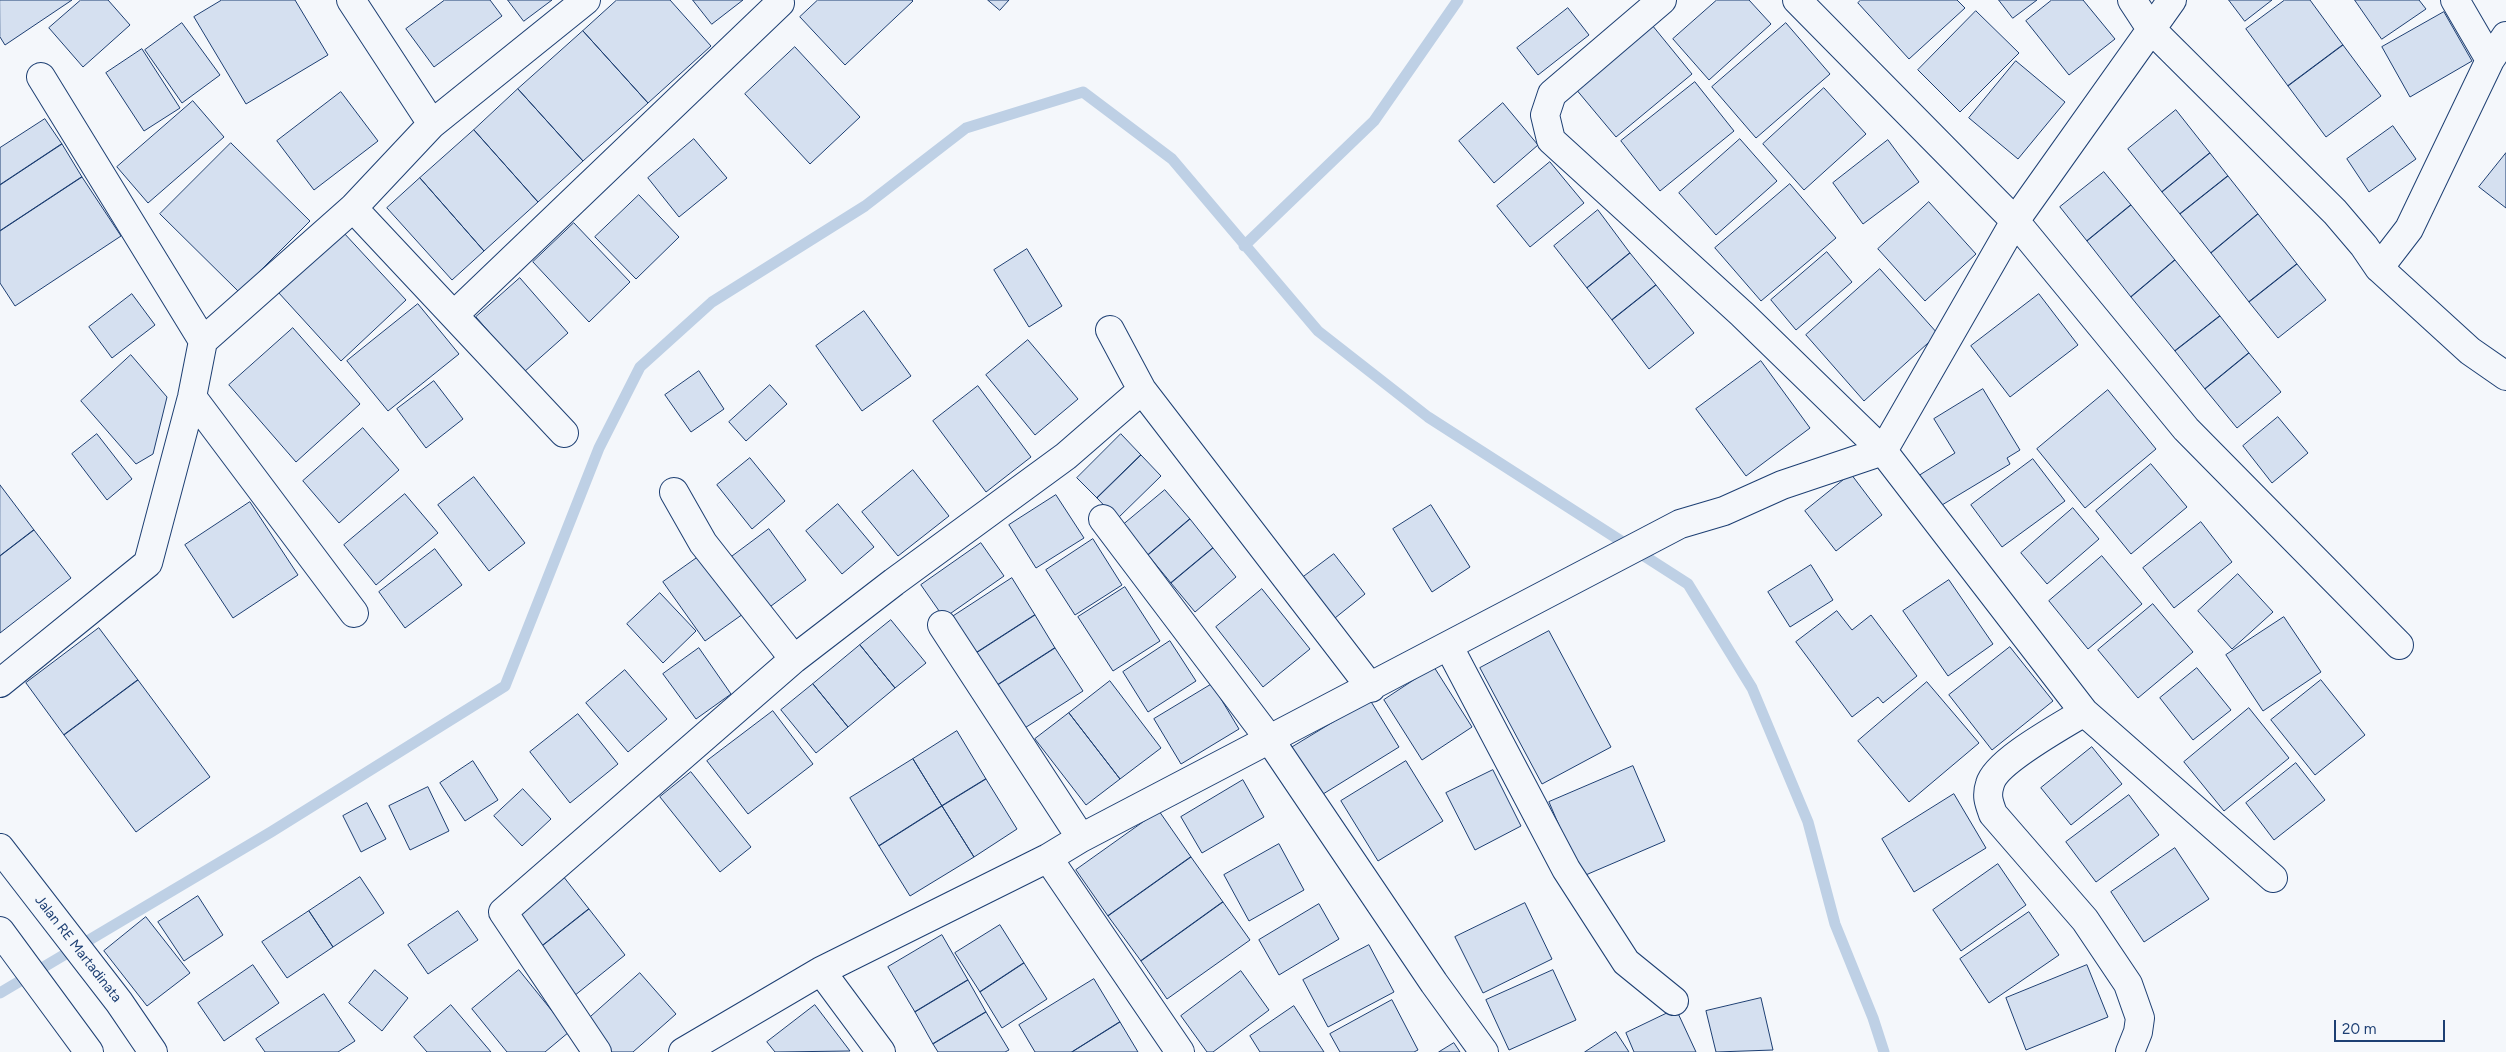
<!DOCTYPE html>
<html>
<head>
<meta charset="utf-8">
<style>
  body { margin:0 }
  #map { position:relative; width:2506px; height:1052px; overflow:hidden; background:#f4f7fb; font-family:Figtree,sans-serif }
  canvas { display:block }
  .scale { position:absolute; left:2334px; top:1020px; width:111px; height:22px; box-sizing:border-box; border:2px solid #1d3f73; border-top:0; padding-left:6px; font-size:15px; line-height:18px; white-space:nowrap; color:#1d3f73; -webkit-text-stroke:4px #f4f7fb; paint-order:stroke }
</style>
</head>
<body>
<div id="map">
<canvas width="2506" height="1052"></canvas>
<div class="scale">20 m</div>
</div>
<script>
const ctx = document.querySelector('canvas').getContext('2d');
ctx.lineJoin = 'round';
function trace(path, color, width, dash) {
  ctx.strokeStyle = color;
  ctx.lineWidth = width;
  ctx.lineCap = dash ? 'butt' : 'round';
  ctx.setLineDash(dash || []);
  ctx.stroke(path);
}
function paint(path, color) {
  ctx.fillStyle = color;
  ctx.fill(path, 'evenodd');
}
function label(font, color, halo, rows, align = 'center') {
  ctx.font = font + ' Figtree,sans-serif';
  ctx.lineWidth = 4;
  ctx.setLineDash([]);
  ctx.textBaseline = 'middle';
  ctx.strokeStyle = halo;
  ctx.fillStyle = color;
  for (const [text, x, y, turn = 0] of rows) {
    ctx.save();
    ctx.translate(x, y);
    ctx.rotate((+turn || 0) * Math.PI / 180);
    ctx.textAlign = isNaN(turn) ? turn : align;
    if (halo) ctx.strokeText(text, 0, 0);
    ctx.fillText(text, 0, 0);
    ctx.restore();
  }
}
trace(new Path2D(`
  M1244,246L1374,121L1458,0
  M0,993L271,832L505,686L599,448L640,367L712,302L865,206L966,128L1083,92L1172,159L1318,331L1428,417L1688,584L1752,688L1808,822L1835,924L1873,1018L1884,1052`), '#bed0e5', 11);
const building = new Path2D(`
  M0,0H72L5,45L0,37Z
  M81,0H108L130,25L83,67L49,28Z
  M222,0H295L328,55L246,104L194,17Z
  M445,0H490L502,16L434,67L406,29Z
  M508,0H552L524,21Z
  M617,0H670L711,46L648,103L583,31Z
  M693,0H743L712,24Z
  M818,0H912L913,1L845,65L800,17Z
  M988,0H1009L1000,10Z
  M1717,0H1749L1771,24L1709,80L1673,39Z
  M1861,0H1957L1965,8L1909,59L1858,3Z
  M1999,0H2037L2013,18Z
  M2052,0H2083L2115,39L2069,75L2026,21Z
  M2229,0H2272L2245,21Z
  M2285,0H2310L2343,45L2288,86L2246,29Z
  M2355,0H2419L2426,9L2382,39Z
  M1568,8L1589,35L1538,75L1517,48Z
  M1976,11L2019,53L1960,112L1918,70Z
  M2444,12L2472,61L2410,97L2382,47Z
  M182,23L220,75L182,103L145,50Z
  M1786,23L1830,74L1756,138L1712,87Z
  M1652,25L1692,74L1616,137L1575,88Z
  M583,31L648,103L583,161L518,89Z
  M2343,45L2381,96L2326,137L2288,86Z
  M795,47L860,117L810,164L745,94Z
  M142,49L180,108L144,131L106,73Z
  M2016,61L2065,102L2018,159L1969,118Z
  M1695,82L1734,131L1660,191L1621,141Z
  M1824,88L1866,134L1804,190L1763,144Z
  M518,89L583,161L538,202L474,130Z
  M341,92L378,141L314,190L277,141Z
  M193,101L224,137L148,203L117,167Z
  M1503,103L1538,145L1494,183L1459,141Z
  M2176,110L2210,153L2162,192L2128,149Z
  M45,119L62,144L0,185V148Z
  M2393,126L2416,159L2369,192L2347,159Z
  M474,130L538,202L484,251L420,178Z
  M694,139L727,178L679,217L648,178Z
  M1740,139L1777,181L1716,235L1679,193Z
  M1888,140L1919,182L1863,224L1833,183Z
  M231,143L310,221L239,292L160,214Z
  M62,144L82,177L0,231V185Z
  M2210,153L2228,176L2180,214L2162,192Z
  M2506,153V208L2479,187Z
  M1550,162L1584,203L1530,247L1497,206Z
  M2104,172L2131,205L2087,241L2060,207Z
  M2228,176L2258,214L2211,253L2180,214Z
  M82,177L121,236L15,306L0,283V231Z
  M420,178L484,251L452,280L387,208Z
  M1790,184L1836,238L1761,301L1715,248Z
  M639,195L679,237L636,279L595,237Z
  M1929,202L1976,254L1925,301L1878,249Z
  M2131,205L2175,260L2131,297L2087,241Z
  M1598,210L1630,253L1587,288L1554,246Z
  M2258,214L2297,264L2249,302L2211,253Z
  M574,223L630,282L589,322L533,262Z
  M343,232L406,300L341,361L278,292Z
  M1027,249L1062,306L1029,327L994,270Z
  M1827,252L1852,282L1796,330L1771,300Z
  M1630,253L1656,285L1612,320L1587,288Z
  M2175,260L2220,316L2175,351L2131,297Z
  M2297,264L2326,300L2278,338L2249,302Z
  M1880,269L1938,334L1864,401L1806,335Z
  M520,278L568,333L524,372L476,317Z
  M1656,285L1694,333L1649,369L1612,320Z
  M132,294L155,325L112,358L89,327Z
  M2039,294L2078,345L2010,397L1971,346Z
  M418,304L459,354L388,411L347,361Z
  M864,311L911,376L862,411L816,346Z
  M2220,316L2249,353L2205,389L2175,351Z
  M293,328L360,404L296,462L229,385Z
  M1028,340L1078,399L1035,435L986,375Z
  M2249,353L2281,392L2237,428L2205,389Z
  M131,355L167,397L153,454L136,464L81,401Z
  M1761,361L1810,428L1746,476L1696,409Z
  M699,371L724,409L691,432L665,395Z
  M434,381L463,419L426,448L397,409Z
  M770,385L787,404L746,441L729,422Z
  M978,386L1031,457L986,492L933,421Z
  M1983,389L2020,450L2007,458L2010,464L1937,508L1918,476L1955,453L1934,419Z
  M2108,390L2156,449L2085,508L2037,449Z
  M2278,417L2308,453L2272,483L2243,446Z
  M363,428L399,470L339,523L303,481Z
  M97,434L132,479L107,500L72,454Z
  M1121,434L1141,455L1097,498L1077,478Z
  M1141,455L1161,476L1117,519L1097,498Z
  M750,458L785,501L752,529L717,485Z
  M2033,459L2065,501L2002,547L1971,505Z
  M2151,464L2187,507L2131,554L2096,511Z
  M913,470L949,516L898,556L862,512Z
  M1851,474L1882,515L1836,551L1805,511Z
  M474,477L525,543L489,571L438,505Z
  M0,485L34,530L0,556Z
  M1165,490L1190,519L1148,555L1123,525Z
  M405,494L438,533L376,585L344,545Z
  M1056,495L1084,538L1036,568L1009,525Z
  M250,502L298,575L233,618L185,545Z
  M838,504L874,547L842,574L806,531Z
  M1431,505L1470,567L1432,592L1393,529Z
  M2073,508L2099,539L2047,584L2021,553Z
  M1190,519L1213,548L1171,583L1148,555Z
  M2201,522L2232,562L2174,608L2143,568Z
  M769,529L806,580L763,612L726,561Z
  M34,530L71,578L0,633V556Z
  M1093,539L1122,585L1075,615L1046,570Z
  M981,543L1004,576L944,618L921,585Z
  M1213,548L1236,577L1195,612L1171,583Z
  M435,549L462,585L405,628L379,592Z
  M1334,554L1365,594L1330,622L1298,581Z
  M701,555L743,614L705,641L663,582Z
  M2102,556L2142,604L2088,649L2049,601Z
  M1811,565L1833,600L1790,627L1768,592Z
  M2238,574L2273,612L2232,649L2198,611Z
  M1012,578L1035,615L973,655L949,619Z
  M1949,580L1993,644L1948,676L1903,611Z
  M1125,587L1160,641L1113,671L1078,617Z
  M1262,589L1310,649L1263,687L1216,627Z
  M660,593L696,631L663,663L627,624Z
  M2153,604L2193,652L2138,698L2098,650Z
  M1837,611L1852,630L1871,615L1917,676L1883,703L1878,697L1852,717L1796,642Z
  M1035,615L1055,648L993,688L973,655Z
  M2284,617L2321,672L2263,711L2226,655Z
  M891,620L926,663L895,688L860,645Z
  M99,628L138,680L64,735L26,683Z
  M1549,631L1611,747L1542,784L1480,668Z
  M1170,641L1196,681L1148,712L1123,672Z
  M860,645L895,688L848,727L813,684Z
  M2010,647L2053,701L1992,750L1949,695Z
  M699,648L731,694L696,719L663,674Z
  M1055,648L1083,691L1020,731L993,688Z
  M1434,667L1472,727L1422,760L1384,700Z
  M2197,668L2231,710L2193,740L2160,698Z
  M625,670L667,719L628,752L586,703Z
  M138,680L210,777L136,832L64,735Z
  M2321,680L2365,735L2315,775L2271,720Z
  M1110,681L1161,748L1120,779L1069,713Z
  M1927,682L1979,743L1909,802L1858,741Z
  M813,684L848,727L816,753L781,710Z
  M1212,684L1239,729L1181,764L1154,719Z
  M1370,700L1399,747L1315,799L1286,751Z
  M2249,708L2289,758L2224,811L2184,762Z
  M773,711L813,764L748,814L707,761Z
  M1069,713L1120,779L1086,805L1035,739Z
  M578,714L618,764L570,803L530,752Z
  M957,731L986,779L942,806L913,759Z
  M2092,747L2122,784L2071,825L2041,788Z
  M913,759L942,806L879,846L850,798Z
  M473,761L498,800L465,821L440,783Z
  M1406,761L1443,821L1378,861L1341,801Z
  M2296,763L2325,800L2274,840L2246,803Z
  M1633,766L1665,841L1581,877L1549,802Z
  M1493,770L1521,826L1475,850L1446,793Z
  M691,772L751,847L720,872L660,797Z
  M986,779L1017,829L974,857L942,806Z
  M1243,780L1264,817L1202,853L1181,817Z
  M428,787L449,831L410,850L389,806Z
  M523,789L551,819L522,846L494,816Z
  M1954,794L1986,848L1914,892L1882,839Z
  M2129,795L2159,835L2096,882L2066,842Z
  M367,803L386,839L361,852L343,816Z
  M942,806L974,857L910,896L879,846Z
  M1159,811L1191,857L1108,916L1076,870Z
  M1279,844L1304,890L1249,921L1224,875Z
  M2175,848L2209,899L2144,942L2111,892Z
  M1191,857L1223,902L1141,961L1108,916Z
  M1998,864L2026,905L1961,951L1933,910Z
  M559,871L589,909L537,950L508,912Z
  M360,877L384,913L333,947L309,911Z
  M198,896L223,935L184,961L158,922Z
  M1223,902L1250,940L1167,999L1141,961Z
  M1525,903L1552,959L1483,993L1455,937Z
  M1319,904L1339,939L1279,975L1259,940Z
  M589,909L625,955L574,996L537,950Z
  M309,911L333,947L287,978L262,942Z
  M458,911L478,940L428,974L408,945Z
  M2029,912L2059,955L1989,1003L1960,959Z
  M146,917L190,973L147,1006L104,951Z
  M1000,925L1024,963L980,992L955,953Z
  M942,935L968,980L915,1012L888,967Z
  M1369,945L1394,992L1328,1027L1303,980Z
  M1024,963L1047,999L1002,1028L980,992Z
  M253,965L279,1003L224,1041L198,1003Z
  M2087,965L2108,1017L2026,1050L2006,998Z
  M375,970L408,998L382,1031L349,1003Z
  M519,970L569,1032L545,1052H507L472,1009Z
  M1553,970L1576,1020L1509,1050L1486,1000Z
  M1241,971L1269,1010L1213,1052H1207L1181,1016Z
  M640,973L676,1014L633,1052H612L586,1021Z
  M1094,979L1120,1022L1072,1052H1035L1019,1025Z
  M968,980L986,1012L933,1044L915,1012Z
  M324,994L355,1041L338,1052H265L256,1039Z
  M1761,998L1773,1050L1716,1052L1706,1011Z
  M1392,1000L1418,1050L1414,1052H1340L1330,1034Z
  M451,1005L491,1052H427L414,1037Z
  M815,1005L850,1051L775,1052L767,1042Z
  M1294,1006L1324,1052H1260L1250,1036Z
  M1676,1009L1696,1052H1634L1626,1033Z
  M986,1012L1009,1050L1005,1052H938L933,1044Z
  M1120,1022L1138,1052H1072Z
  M1616,1032L1629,1052H1585Z
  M1454,1043L1460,1052H1439Z`);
paint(building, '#d5e0f0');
trace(building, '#1d3f73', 1);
const street = new Path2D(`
  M351,0L432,124
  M1662,0L1552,94L1545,115L1551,140L1742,314L1883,451L2084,712L2273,878
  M1797,0L2015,221L2186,429L2399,645
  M2132,0L2151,29L2335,212L2364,246L2379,268L2409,229L2490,60L2506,36
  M2455,0L2490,60
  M41,77L203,341
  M353,208L564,433
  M2379,268L2470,351L2506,376
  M454,315L780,3L778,0
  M1110,330L1142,390L1371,688
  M192,397L354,613
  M674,492L703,543L794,659
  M1103,519L1270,740L1434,983L1484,1052
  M942,625L1081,838
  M1449,647L1566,869L1626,962L1674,1001
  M0,683L148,563L192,397L203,341L353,208L432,124L586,0
  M2084,712C2062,726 1996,761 1990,784C1986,796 1989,803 1993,814L2085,920L2128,984L2140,1018L2138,1032L2130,1052
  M1048,858L1180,1052
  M821,971L881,1052
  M597,1052L503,912L794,659L894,582L1066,456L1142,390
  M683,1052L821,971L1048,858L1081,838L1680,524L1724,511L1782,485L1883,451L2015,221L2172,0`);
const highway = new Path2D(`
  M0,848L119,1002L153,1052
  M0,931L89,1052`);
trace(street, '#1d3f73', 30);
trace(highway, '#1d3f73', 30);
trace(street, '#f4f7fb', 28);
trace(highway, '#f4f7fb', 28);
label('14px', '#1d3f73', '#f4f7fb', [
  ["Jalan RE Martadinata",78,949,52]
]);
</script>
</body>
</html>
